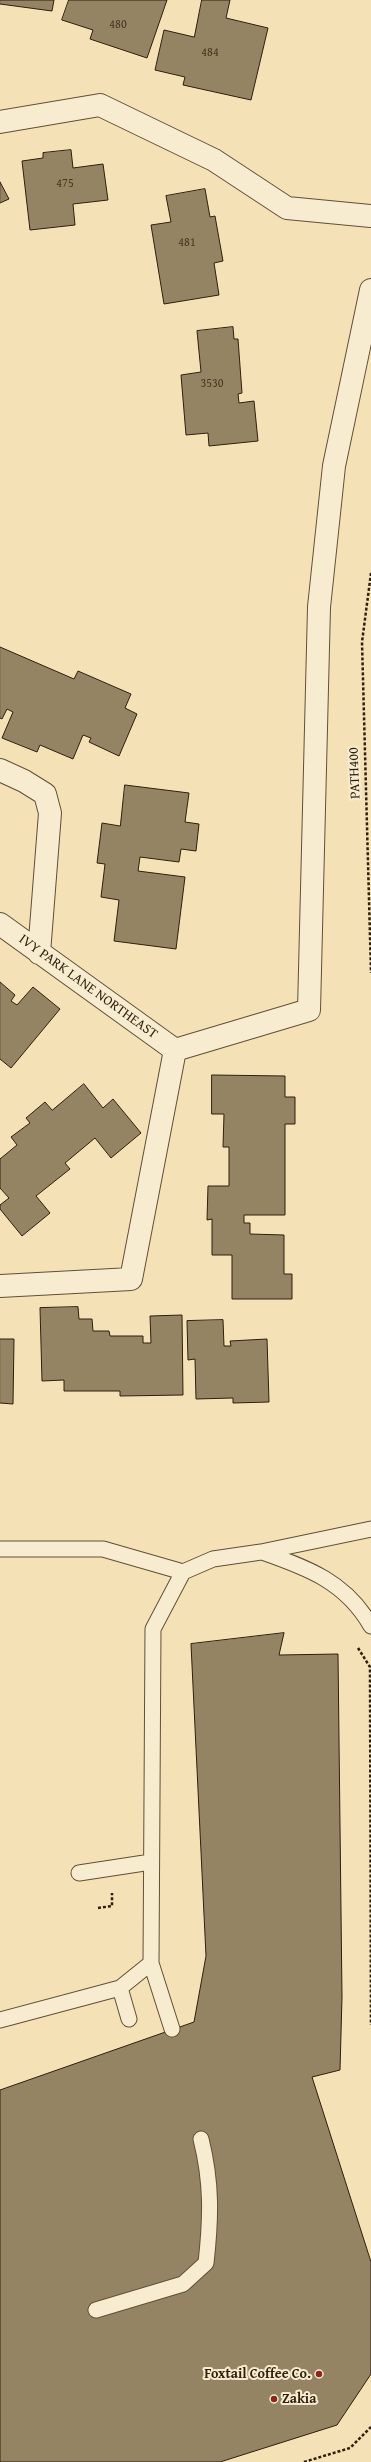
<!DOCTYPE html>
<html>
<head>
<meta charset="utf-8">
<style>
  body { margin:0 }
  canvas { display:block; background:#f4e1b6 }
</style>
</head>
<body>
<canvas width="371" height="2462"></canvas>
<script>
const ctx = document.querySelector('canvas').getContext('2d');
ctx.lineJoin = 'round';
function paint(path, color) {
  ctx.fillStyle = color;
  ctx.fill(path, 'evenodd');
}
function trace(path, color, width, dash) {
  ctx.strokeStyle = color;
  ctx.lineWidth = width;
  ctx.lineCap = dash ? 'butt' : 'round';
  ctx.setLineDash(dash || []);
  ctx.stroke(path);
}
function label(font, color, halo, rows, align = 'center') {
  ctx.font = font + ' "Gentium Book Plus",serif';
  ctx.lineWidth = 4;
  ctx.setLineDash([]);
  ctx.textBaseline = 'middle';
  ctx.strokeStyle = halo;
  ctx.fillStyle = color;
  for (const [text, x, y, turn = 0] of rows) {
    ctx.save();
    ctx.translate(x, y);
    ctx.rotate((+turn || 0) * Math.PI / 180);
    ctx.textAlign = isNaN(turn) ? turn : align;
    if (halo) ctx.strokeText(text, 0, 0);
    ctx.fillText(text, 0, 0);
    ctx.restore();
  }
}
const building = new Path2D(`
  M0,0H54L52,11L0,4Z
  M69,0H167L147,58L90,39L93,30L62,20Z
  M202,0H230L226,18L268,28L251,100L183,85L185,77L155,70L164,30L194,37Z
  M71,150L73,168L103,164L108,200L73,204L75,225L30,230L22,161L43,158V153Z
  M0,182L9,199L0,203Z
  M205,189L210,217L215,216L223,261L214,263L219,295L164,304L151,225L171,222L166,196Z
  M233,327L234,339H238L242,393L238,394L239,403L254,401L258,441L209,446L208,433L186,435L181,375L201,372L197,331Z
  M0,647L74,679L78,671L131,694L125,708L137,714L119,756L89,742L91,738L83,735L73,759L40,745L37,752L2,738L13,712L7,709L2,719L0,718Z
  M125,785L189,793L185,822L199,824L196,851L181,849L179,862L140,857L138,871L185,877L176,949L114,941L119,900L101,897L105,864L97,863L102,823L120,826Z
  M0,982L15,995L11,1001L17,1005L33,987L60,1009L11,1068L0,1059Z
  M212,1075L285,1076V1097H295V1124H285V1215H244V1223H250V1234L284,1235V1274H292V1299H232V1255H212V1219L207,1220L208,1186H229V1147H223L224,1114H212Z
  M84,1084L103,1108L113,1099L141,1133L111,1158L95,1138L65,1163L70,1169L36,1196L50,1213L22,1236L0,1209V1205L9,1198L0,1188V1159L17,1145L11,1137L30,1123L26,1118L45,1102L52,1110Z
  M78,1307L79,1319H92L93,1331H109L110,1336H143V1343H151L150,1316L182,1315L183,1395L120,1396V1391H64V1380L42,1381L40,1308Z
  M223,1320L224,1346H231L230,1341L267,1339L269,1402L233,1403V1398L196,1399L195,1359L188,1360L187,1321Z
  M0,1339H14L13,1404L0,1403Z
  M284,1633L279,1655L338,1654L342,1997L340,2070L312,2077L371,2262V2374L337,2425L220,2462H0V2090L194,2022L206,1956L191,1644Z`);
paint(building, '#958464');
trace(building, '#2f1f0c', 1);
const lane = new Path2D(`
  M0,1549H103L183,1572
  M262,1552C308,1568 346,1582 371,1626
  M79,1873L151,1862
  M151,1963L172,2029
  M120,1988L129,2019
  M0,2020L120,1988L151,1963L153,1629L183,1572L213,1559L261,1552L371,1529
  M96,2310L183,2284L206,2263C211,2218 212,2183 201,2139`);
const street = new Path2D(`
  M0,122L100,105L214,160L287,208L371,216
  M0,770L24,781L45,794L50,813L39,953
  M0,924L175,1050
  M0,1286L131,1279L175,1050L309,1010L319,607L334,466L371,290`);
trace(lane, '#605036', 17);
trace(street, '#605036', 24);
trace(new Path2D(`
  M371,573L362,642L371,973
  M358,1648L370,1667L371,2025
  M98,1908L112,1906V1893
  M304,2462L350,2448L371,2427`), '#2f1f0c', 2.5, [3, 2]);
trace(lane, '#f8ecd0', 15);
trace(street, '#f8ecd0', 22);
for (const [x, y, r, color] of [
  [319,2374,4,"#8f2418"],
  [274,2399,4,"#8f2418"]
]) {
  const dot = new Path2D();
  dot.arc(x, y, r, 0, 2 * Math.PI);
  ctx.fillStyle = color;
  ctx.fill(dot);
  trace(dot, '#f8ecd0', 1.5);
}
label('12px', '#483822', null, [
  ["480",118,25],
  ["484",210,53],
  ["475",65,184],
  ["481",187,243],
  ["3530",212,384]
]);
label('14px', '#2f1f0c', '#f8ecd0', [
  ["PATH400",355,773,-92],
  ["IVY PARK LANE NORTHEAST",88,987,36]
]);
label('bold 14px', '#2f1f0c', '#f8ecd0', [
  ["Foxtail Coffee Co.",311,2374],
  ["Zakia",282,2399,"left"]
], 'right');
</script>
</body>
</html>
